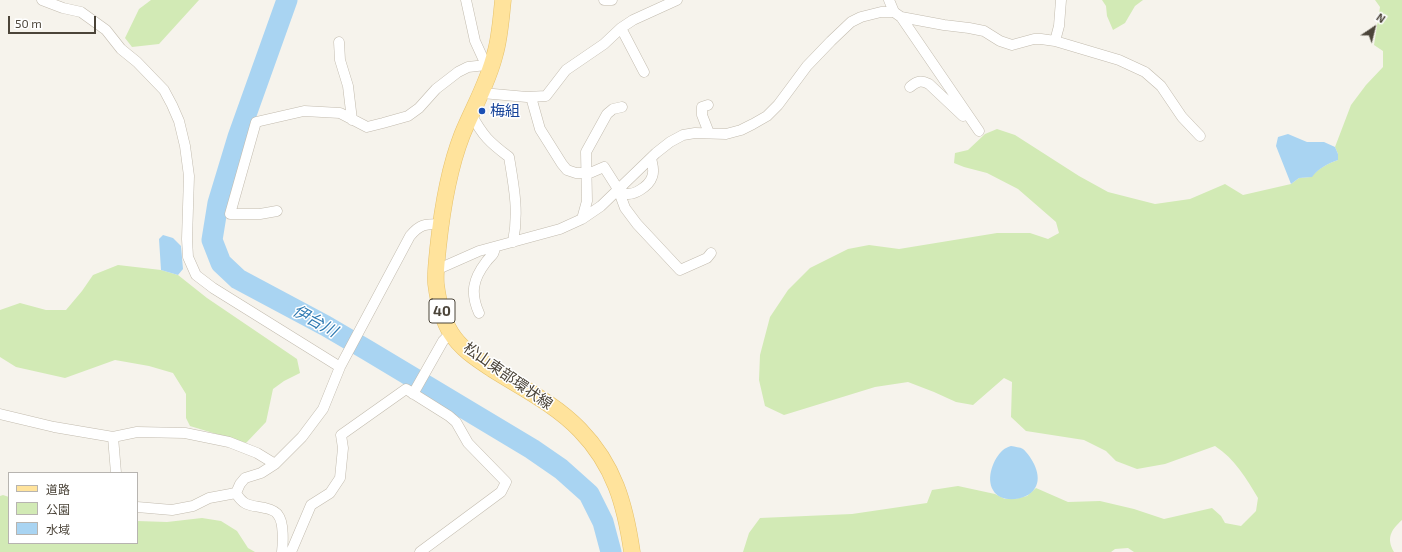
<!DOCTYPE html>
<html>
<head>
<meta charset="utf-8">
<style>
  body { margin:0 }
  #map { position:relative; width:1402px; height:552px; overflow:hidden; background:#f6f3ec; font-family:"Exo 2","Noto Sans JP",sans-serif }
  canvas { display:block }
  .legend { position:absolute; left:8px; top:472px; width:130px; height:72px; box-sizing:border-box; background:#fff; border:1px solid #b7b4b0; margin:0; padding:5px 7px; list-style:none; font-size:12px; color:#4b4439 }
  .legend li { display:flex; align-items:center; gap:8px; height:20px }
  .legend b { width:20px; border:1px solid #b7b4b0 }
  .north { position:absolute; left:1354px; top:8px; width:40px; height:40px; -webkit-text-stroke:3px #fff; paint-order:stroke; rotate:35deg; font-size:11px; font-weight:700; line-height:16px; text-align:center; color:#4b4439 }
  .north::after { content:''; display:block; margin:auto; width:14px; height:18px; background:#4b4439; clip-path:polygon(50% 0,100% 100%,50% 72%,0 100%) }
  .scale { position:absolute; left:8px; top:16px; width:88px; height:18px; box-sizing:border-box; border:2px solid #4b4439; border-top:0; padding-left:5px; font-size:12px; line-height:14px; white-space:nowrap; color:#4b4439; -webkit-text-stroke:3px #fff; paint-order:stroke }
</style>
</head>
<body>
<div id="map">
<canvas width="1402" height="552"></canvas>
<ul class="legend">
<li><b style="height:5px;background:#ffe39c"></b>道路</li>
<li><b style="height:11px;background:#d2eab5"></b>公園</li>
<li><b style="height:11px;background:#a9d4f2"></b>水域</li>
</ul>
<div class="north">N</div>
<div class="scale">50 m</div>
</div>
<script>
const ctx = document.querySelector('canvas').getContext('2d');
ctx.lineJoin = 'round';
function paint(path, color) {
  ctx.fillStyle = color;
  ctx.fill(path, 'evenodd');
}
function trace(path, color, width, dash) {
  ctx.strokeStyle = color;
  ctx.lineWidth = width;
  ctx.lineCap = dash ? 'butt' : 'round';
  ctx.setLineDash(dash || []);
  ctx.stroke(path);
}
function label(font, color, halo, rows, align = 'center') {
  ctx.font = font + ' "Exo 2","Noto Sans JP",sans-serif';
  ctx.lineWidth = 3;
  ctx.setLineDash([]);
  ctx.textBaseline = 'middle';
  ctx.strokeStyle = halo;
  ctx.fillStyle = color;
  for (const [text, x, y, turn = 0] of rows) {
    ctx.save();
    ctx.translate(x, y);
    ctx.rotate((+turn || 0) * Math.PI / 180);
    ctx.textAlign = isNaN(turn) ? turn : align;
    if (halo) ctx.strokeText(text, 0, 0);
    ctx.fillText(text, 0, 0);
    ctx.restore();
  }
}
paint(new Path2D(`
  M151,0H199L159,44L132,47L125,38L139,9Z
  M1102,0H1143L1135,6L1125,23L1113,30L1107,16L1106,6Z
  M1375,0H1402V520C1391,530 1386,538 1394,552H1134L1128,548L1115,549L1111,552H743L749,533L760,518L852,514L927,503L932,490L958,486L995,494L1005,499H1015L1027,496L1036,488L1068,502L1100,501L1134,509L1164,519L1212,508L1221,516L1225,523L1241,526L1256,511L1258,498C1246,478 1235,459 1215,446L1165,464L1137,469L1116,461L1106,451L1084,440L1026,431L1011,417L1012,382L1004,378L973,405L956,402L934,392L908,382L875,387L784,415L765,406L759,380L760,355L770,317L788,290L810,268L848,249L869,245L899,249L997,233H1030L1048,239L1059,233L1056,222L1018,189L987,173L964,167L954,163L955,153L968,150L985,134L997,129L1015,135L1079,176L1108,192L1155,204L1190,199L1225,184L1243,195L1291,184L1299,178L1311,177C1319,168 1327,164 1338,160V154L1335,147L1351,105L1366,85L1383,67V51L1374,45L1380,7Z
  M118,265L161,270L178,275L207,298L297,359L300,373L284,381L273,389L266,422L246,443L190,426L186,418V394L173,373L149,366L115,360L65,378L16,367L0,357V310L20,303L46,310H66L82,291L93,275Z
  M3,495L9,497V543H137V521L167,522L202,518L221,521L237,531L248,548L255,552H0V496Z`), '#d2eab5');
paint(new Path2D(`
  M1288,134L1307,142H1324L1335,147L1338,154V160C1327,164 1319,168 1312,177L1299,178L1291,184L1276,146L1278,137Z
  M163,235L173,238L181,246L183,269L178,275L161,270L159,239Z
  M1011,446C1015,447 1020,447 1023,449C1032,457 1043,476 1035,488C1028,501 1000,504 993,490C986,478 993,459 1003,450C1005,448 1008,447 1011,446Z`), '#a9d4f2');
trace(new Path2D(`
  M287,0L238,137L218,203L212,240L221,263L238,279L326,326L367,350L532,449L561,469L589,494L603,522L611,552`), '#a9d4f2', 21);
const minor = new Path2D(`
  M42,0L63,8L81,12L106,30L121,49L137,62L164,90L172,105L179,121L185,146L189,176L187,239L188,257L196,275L213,288L340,367
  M466,0L475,41L486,65L491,66
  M604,0H612
  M889,0L894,12
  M901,17L979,131
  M621,28L644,72
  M1055,41L1059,26L1061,0
  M339,42L340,60L348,86L352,120
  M910,87C917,81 921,80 929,84L963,116
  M482,93L527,97L546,96L566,70L604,44L621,28L633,20L677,0
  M531,97L540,129L562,164L567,170L576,173H590L604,167L618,189L625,208L637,224L680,270L707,258L711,253
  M708,105L702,107V115L709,133
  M471,114C483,136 489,142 509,157C514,187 519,212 513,242
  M618,189C620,190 622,192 624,193C633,197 649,186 652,177C655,170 652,164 651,158
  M277,211L260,214H230L256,122L304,111L340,113L367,127L383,123L408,116L419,108L436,89L458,72L468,67L486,65
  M582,219L587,201L586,152L607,114L613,109L622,107
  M436,270L479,251L560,229L582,219L601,206L656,153L670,142L683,135L695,133L726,134L741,130L753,124L767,116L778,105L807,66L831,41L851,22L861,17L881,12H894L901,17L944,25L969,28L984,31L1000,41L1012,45L1034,39H1041L1055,41L1119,60L1145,72L1161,86L1182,117L1200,136
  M479,313C470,293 473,279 486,262C491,255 494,256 495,247
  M413,394L443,341L451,333
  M0,414L54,427L113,437L137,432L185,433L229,442L257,453L275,464
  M113,437L116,473
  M137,507L172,510L193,506L209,498L236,493
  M282,552C283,543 284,522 278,515C276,511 269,509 265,508C251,505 244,507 236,493L240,484L245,478L261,473L275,464L302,437L323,409L340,367L410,236C420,224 425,224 440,224
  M291,552L311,505L330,493L340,478L343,448L341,435L406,389L449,416L456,422L468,443L506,482L501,492L420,552`);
const primary = new Path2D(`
  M503,0C501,18 500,37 495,54C488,83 473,108 462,135C448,171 442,210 438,248C437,260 435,272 436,284C438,300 442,319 451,333C461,349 477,359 492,369C522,388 555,404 580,430C614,465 625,504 632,552`);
trace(minor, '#c2bbae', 11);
trace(primary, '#e6c16a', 17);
trace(minor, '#fff', 10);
trace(primary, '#ffe39c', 16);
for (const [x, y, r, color] of [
  [482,111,4,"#1a4fb4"]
]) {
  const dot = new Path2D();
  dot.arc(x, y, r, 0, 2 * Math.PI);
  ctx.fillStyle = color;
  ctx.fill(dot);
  trace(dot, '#fff', 1.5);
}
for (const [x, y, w] of [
  [442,311,26]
]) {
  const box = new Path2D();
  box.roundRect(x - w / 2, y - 12, w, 24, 3);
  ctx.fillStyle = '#fff';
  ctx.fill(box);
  trace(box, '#4b4439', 1);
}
label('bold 14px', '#4b4439', null, [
  ["40",442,311]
]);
label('15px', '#164399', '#fff', [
  ["梅組",490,111]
], 'left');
label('15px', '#4b4439', '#fff', [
  ["松山東部環状線",508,376,35]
]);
label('italic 16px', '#2e7ab2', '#fff', [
  ["伊台川",315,321,29]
]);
</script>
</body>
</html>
